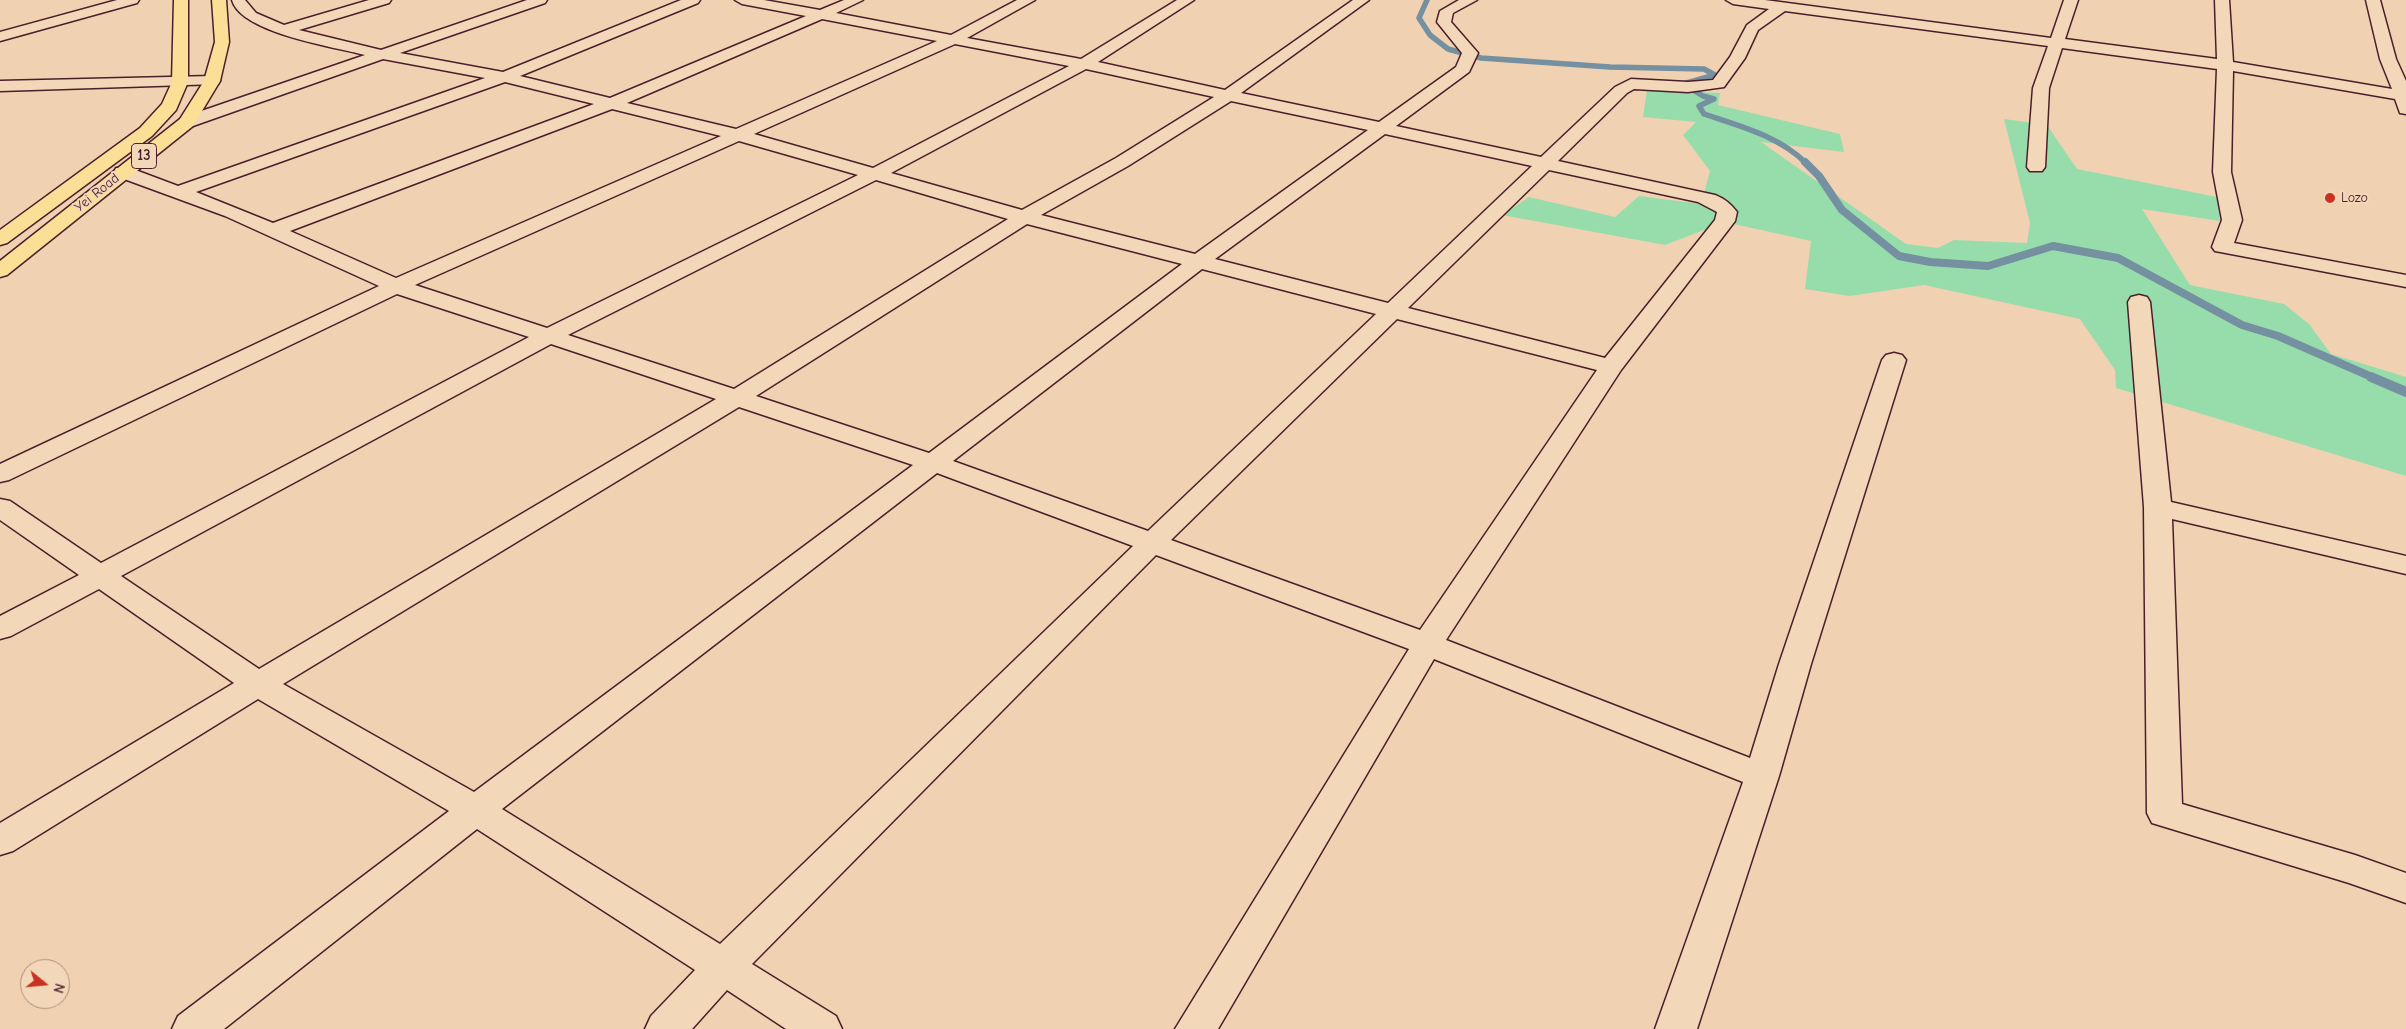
<!DOCTYPE html>
<html>
<head>
<meta charset="utf-8">
<style>
  body { margin:0 }
  #map { position:relative; width:2406px; height:1029px; overflow:hidden; background:#f0d1b2; font-family:"Comic Neue",sans-serif }
  canvas { display:block }
  .north { position:absolute; left:20px; top:959px; width:50px; height:50px; box-sizing:border-box; background:#f2d7b9; border:1px solid #af8d80; border-radius:50%; rotate:107deg; font-size:14px; font-weight:700; line-height:20px; text-align:center; color:#4a1f2b }
  .north::after { content:''; display:block; margin:auto; width:18px; height:22px; background:#c8321e; clip-path:polygon(50% 0,100% 100%,50% 72%,0 100%) }
</style>
</head>
<body>
<div id="map">
<canvas width="2406" height="1029"></canvas>
<div class="north">N</div>
</div>
<script>
const ctx = document.querySelector('canvas').getContext('2d');
ctx.lineJoin = 'round';
function paint(path, color) {
  ctx.fillStyle = color;
  ctx.fill(path, 'evenodd');
}
function trace(path, color, width, dash) {
  ctx.strokeStyle = color;
  ctx.lineWidth = width;
  ctx.lineCap = dash ? 'butt' : 'round';
  ctx.setLineDash(dash || []);
  ctx.stroke(path);
}
function label(font, color, halo, rows, align = 'center') {
  ctx.font = font + ' "Comic Neue",sans-serif';
  ctx.lineWidth = 4;
  ctx.setLineDash([]);
  ctx.textBaseline = 'middle';
  ctx.strokeStyle = halo;
  ctx.fillStyle = color;
  for (const [text, x, y, turn = 0] of rows) {
    ctx.save();
    ctx.translate(x, y);
    ctx.rotate((+turn || 0) * Math.PI / 180);
    ctx.textAlign = isNaN(turn) ? turn : align;
    if (halo) ctx.strokeText(text, 0, 0);
    ctx.fillText(text, 0, 0);
    ctx.restore();
  }
}
paint(new Path2D(`
  M1647,90L1720,93L1718,105L1840,134L1844,152L1761,142L1906,244L1938,248L1954,240L2027,243L2030,223L2004,119L2047,125L2077,169L2217,197L2220,221L2142,209L2190,285L2284,304L2309,324L2331,354L2406,377V476L2116,388L2115,370L2080,319L1924,285L1850,296L1805,289L1811,241L1725,222L1665,245L1502,215L1529,197L1615,217L1639,196L1701,204L1710,171L1683,135L1696,122L1643,117Z`), '#97ddab');
trace(new Path2D(`
  M1427,0L1419,18L1430,35L1448,49L1481,58L1610,67L1704,69L1715,75L1683,84L1703,96L1714,99L1699,106L1704,114C1740,126 1779,136 1807,164`), '#7490a1', 5.5);
trace(new Path2D(`
  M1805,162L1819,176L1842,210L1899,256L1930,262L1988,266L2053,246L2118,258L2242,325L2278,336L2374,378`), '#7490a1', 8);
trace(new Path2D(`
  M2371,377L2406,392`), '#7490a1', 10);
const minor = new Path2D(`
  M117,0H139L137,3L0,41V32Z
  M232,0H245L256,13L284,25L369,0H391L389,3L299,30L381,50L527,0H547L545,3L400,53L503,72L681,0H700L698,3L520,76L610,98L806,16L742,4L735,0H764L820,10L844,0H863L836,13L951,35L1017,0H1035L967,38L1081,59L1177,0H1194L1098,62L1225,90L1353,0H1369L1241,93L1379,122L1456,67L1462,53L1437,22L1440,11L1459,0H1477L1453,13L1451,22L1478,53L1469,72L1396,126L1541,157L1615,87L1631,79L1688,82L1713,80L1730,57L1747,25L1769,9L1733,4L1726,0H1765L2051,38L2064,0H2078L2065,39L2217,59L2215,0H2229L2233,62L2392,89L2380,59L2366,0H2380L2396,59L2406,81V114L2400,113L2395,99L2233,71L2231,172L2242,220L2234,243L2406,275V287L2215,251L2212,247L2222,220L2213,172L2217,69L2062,48L2049,88L2045,167L2042,171H2030L2027,167L2033,88L2048,46L1785,11L1758,30L1745,58L1724,87L1688,92L1634,89L1627,93L1558,161L1715,195C1725,199 1731,204 1737,212L1735,221L1621,370L1446,640L1750,758L1779,664L1882,360L1886,355L1894,353L1902,355L1906,360L1811,664L1779,776L1697,1029H1655L1743,782L1434,659L1218,1029H1175L1409,649L1156,555L752,964L836,1016L842,1029H786L727,990L692,1029H645L651,1016L695,970L477,829L224,1029H172L178,1016L449,811L258,699L13,851L0,855V823L234,683L99,589L11,636L0,639V616L79,575L0,520V499L10,501L101,563L529,337L397,294L9,480L0,482V464L379,286L225,216L116,176L114,172L116,168H130L178,186L485,78L383,59L193,126H181L178,122L181,118L365,55C335,47 241,33 232,0ZM822,19L937,41L736,129L627,103ZM955,44L1069,66L873,168L754,134ZM1086,69L1214,97L1116,158L1022,210L891,173ZM505,82L594,104L273,223L196,192ZM1231,101L1368,130L1195,254L1041,215L1128,166ZM612,109L721,136L396,278L290,231ZM1385,134L1532,166L1388,303L1215,259ZM739,141L858,175L547,328L415,285ZM1549,170L1698,202L1717,212L1715,220L1605,358L1408,308ZM876,180L1008,219L734,389L568,335ZM1027,224L1182,264L929,453L756,396ZM1202,269L1376,314L1148,531L953,461ZM1397,319L1597,370L1420,630L1171,540ZM551,344L716,399L259,669L121,576ZM739,407L913,465L474,792L283,684ZM937,473L1133,546L720,944L502,809Z
  M212,76L220,81L218,84L0,91V81Z
  M2139,295L2147,297L2150,302L2171,502L2406,556V574L2172,519L2182,804L2355,855L2406,873V903L2349,883L2152,823L2147,813L2144,507L2128,302L2131,297Z`);
const major = new Path2D(`
  M174,0H188V82L176,110L152,136L7,243L0,245V230L140,128L162,104L172,82Z
  M212,0H226L229,42L220,81L193,126L7,275L0,277V261L180,119L204,81L215,42Z`);
trace(minor, '#4a1f2b', 3);
trace(major, '#4a1f2b', 3);
paint(minor, '#f2d7b9');
paint(major, '#fbdf96');
for (const [x, y, r, color] of [
  [2330,198,6,"#c8321e"]
]) {
  const dot = new Path2D();
  dot.arc(x, y, r, 0, 2 * Math.PI);
  ctx.fillStyle = color;
  ctx.fill(dot);
  trace(dot, '#f2d7b9', 2);
}
label('14px', '#4a1f2b', '#f2d7b9', [
  ["Yei Road",97,193,-39]
]);
label('14px', '#4a1f2b', '#f2d7b9', [
  ["Lozo",2341,198]
], 'left');
for (const [x, y, w] of [
  [144,156,25]
]) {
  const box = new Path2D();
  box.roundRect(x - w / 2, y - 12.5, w, 25, 4);
  ctx.fillStyle = '#f2d7b9';
  ctx.fill(box);
  trace(box, '#4a1f2b', 1);
}
label('bold 15px', '#4a1f2b', null, [
  ["13",144,156]
]);
</script>
</body>
</html>
